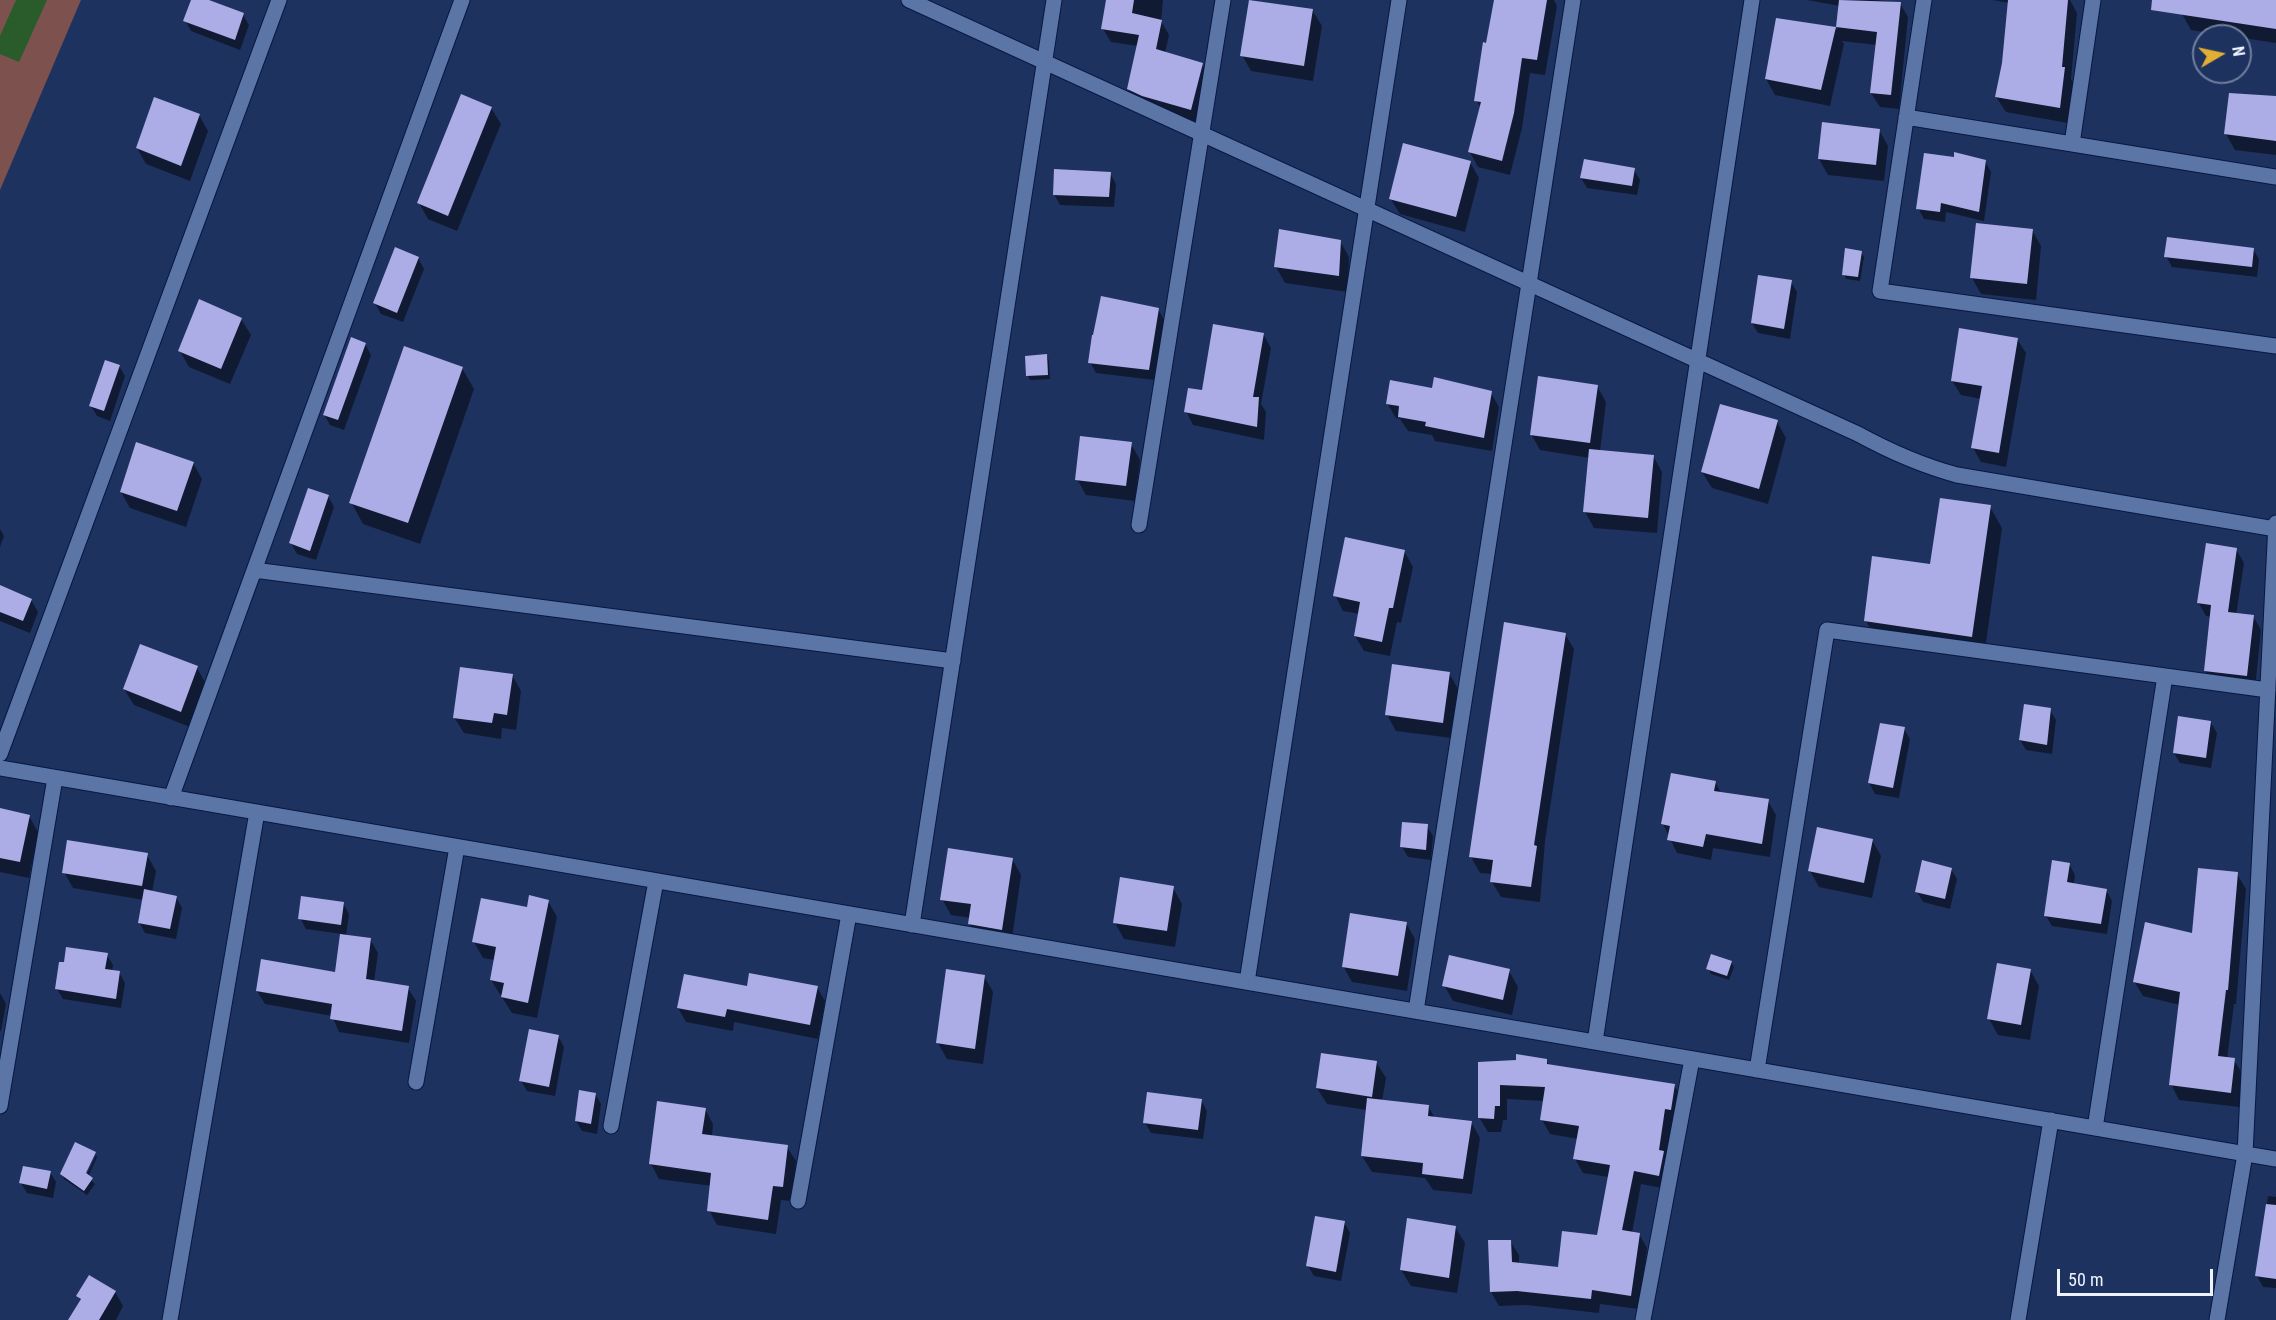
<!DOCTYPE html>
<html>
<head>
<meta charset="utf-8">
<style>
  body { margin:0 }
  #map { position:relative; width:2276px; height:1320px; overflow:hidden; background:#1e325f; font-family:"Roboto Condensed",sans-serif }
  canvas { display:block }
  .north { position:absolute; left:2192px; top:24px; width:60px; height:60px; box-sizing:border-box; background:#1e325f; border:2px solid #707f9f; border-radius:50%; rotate:81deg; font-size:16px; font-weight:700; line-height:24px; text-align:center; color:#ecf2fe }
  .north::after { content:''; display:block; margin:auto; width:21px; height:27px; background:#e2ae34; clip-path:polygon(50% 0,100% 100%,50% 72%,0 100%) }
  .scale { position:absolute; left:2057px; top:1269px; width:156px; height:27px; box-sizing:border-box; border:3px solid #ecf2fe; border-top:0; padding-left:8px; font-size:18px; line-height:21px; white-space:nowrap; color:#ecf2fe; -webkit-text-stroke:4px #1e325f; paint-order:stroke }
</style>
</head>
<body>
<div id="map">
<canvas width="2276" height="1320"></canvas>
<div class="north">N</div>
<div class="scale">50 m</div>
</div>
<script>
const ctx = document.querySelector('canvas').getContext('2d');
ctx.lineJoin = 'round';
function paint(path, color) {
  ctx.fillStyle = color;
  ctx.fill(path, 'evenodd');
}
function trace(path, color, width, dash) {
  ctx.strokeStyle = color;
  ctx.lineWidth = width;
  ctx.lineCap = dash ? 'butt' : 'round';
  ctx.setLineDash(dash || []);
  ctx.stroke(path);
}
paint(new Path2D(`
  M0,0H81L0,190Z`), '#7c514e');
paint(new Path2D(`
  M16,0H47L19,62L0,54V36Z`), '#295b2b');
paint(new Path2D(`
  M193,0H205L243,15L249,25L240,50L191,31L185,20Z
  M1107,0H1163L1161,21L1169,35L1165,53L1202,65L1210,78L1199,123L1151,109L1136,102L1128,89L1138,46L1111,42L1103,29Z
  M1251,0L1312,10L1322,26L1313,81L1251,71L1242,55Z
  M1495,0H1554L1557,6L1545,75L1530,73L1522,128L1510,175L1478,167L1470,152L1481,108L1476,100Z
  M1807,0H1875L1900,3L1908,17L1899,109L1880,107L1871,93L1877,45L1842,41L1844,44L1830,106L1775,95L1766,79L1777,20L1837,29L1840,6Z
  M1993,0H2070L2077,13L2071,79L2074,84L2068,123L2006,112L1996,97L2004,64L2010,3Z
  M2184,0H2276V43L2191,30L2182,14Z
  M2276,98V155L2235,150L2226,134Z
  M491,108L501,124L457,231L428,219L419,203Z
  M199,115L208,131L190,181L146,164L137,148Z
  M1879,130L1888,146L1884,181L1828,175L1819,159Z
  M1985,161L1991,172L1984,221L1946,212L1945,222L1924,219L1918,208Z
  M1470,162L1479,178L1465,232L1400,214L1390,198Z
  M1634,170L1640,180L1637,195L1587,188L1581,178Z
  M1110,173L1116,184L1114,207L1060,205L1054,194Z
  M2032,230L2041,246L2036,300L1981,294L1972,278Z
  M1340,241L1349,257L1348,292L1285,283L1276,267Z
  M2253,249L2259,259L2257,277L2172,267L2166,256Z
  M1861,252L1864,257L1860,281L1846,279L1844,274Z
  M418,258L424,269L403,322L381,314L375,303Z
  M1791,282L1797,292L1790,339L1758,333L1752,323Z
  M1158,309L1164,320L1155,380L1096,373L1090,362Z
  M241,319L251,335L230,384L189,367L180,351Z
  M1263,334L1271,348L1261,404L1266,412L1264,440L1193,425L1186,411Z
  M2017,339L2026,353L2006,467L1981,462L1973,448L1981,399L1961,395L1952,381Z
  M365,344L371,355L344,430L330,425L324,414Z
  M1047,356L1049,361L1050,379L1030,380L1028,376Z
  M119,366L125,376L110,421L97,416L91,406Z
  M462,368L474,389L420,544L363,524L351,502Z
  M1597,386L1606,402L1600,451L1653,456L1662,472L1657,533L1594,528L1585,512L1590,458L1540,450L1531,434Z
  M1433,390L1491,393L1499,407L1492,451L1435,441L1432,435L1408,431L1400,419L1396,418L1387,403Z
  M1777,422L1786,438L1768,504L1712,488L1702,472Z
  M1131,444L1140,460L1135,501L1086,495L1077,479Z
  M193,463L202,479L186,527L130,508L121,492Z
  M328,496L334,507L316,560L297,554L291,543Z
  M1990,507L2002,528L1984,657L1878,642L1866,621L1931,566Z
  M0,529L4,536L0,547Z
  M2236,549L2244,563L2236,615L2253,616L2261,630L2255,689L2213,684L2205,671L2211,617L2206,616L2198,602Z
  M1404,551L1413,567L1401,623L1397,622L1390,656L1364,651L1355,636L1360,614L1343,611L1335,595Z
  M0,587L31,600L38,612L30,633L0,621Z
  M1565,634L1574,649L1545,841L1540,902L1501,897L1492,882L1493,874L1480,873L1471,857Z
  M197,668L206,684L190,727L134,705L124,689Z
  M1449,673L1458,689L1452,738L1396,731L1387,715Z
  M512,675L521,691L516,730L502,728L501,739L464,733L454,717Z
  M2050,710L2056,720L2052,754L2026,750L2020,740Z
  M2211,723L2217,733L2211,768L2180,763L2174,753Z
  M1904,729L1910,739L1899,798L1875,794L1869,783Z
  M1715,782L1721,793L1768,801L1776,815L1770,857L1713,848L1711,860L1677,853L1663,824Z
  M0,810L29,816L38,832L29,878L0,872Z
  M1427,826L1433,836L1431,860L1408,857L1402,847Z
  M1872,840L1881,856L1872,898L1819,887L1810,871Z
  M147,855L156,871L152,892L176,897L182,908L176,939L145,933L139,922L144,900L73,888L64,872Z
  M1012,859L1021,875L1011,946L979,940L970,924L971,918L951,915L942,899Z
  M2069,864L2075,875L2074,884L2106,890L2112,901L2107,934L2052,926L2046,916Z
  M1951,869L1957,879L1950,909L1923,902L1917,892Z
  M2237,874L2246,889L2236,1004H2234L2227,1059L2234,1060L2243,1075L2239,1107L2179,1100L2171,1084L2180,1005L2143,996L2134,981L2193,934Z
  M1173,888L1182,904L1175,947L1124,939L1115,923Z
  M548,901L557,917L537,1018L512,1013L491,980L495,960L483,958L474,942L528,909Z
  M343,903L349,914L346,936L370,939L378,953L374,982L408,988L416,1001L409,1043L339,1032L332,1016L265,1004L257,991L337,973L342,934L306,929L300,918Z
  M1406,923L1415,939L1407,991L1352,982L1343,966Z
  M107,955L113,965L112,971L119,972L125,983L121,1008L63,999L57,989Z
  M1731,962L1734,967L1729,980L1711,974L1708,969Z
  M2030,970L2039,986L2030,1040L1998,1035L1989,1019Z
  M1509,971L1518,987L1512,1015L1453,1001L1444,985Z
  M984,976L993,992L983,1064L947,1059L938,1043Z
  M817,987L825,1001L818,1039L734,1022L733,1031L686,1022L678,1008L748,988Z
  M0,993L6,1004L1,1031H0Z
  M558,1036L564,1047L555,1096L527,1091L521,1081Z
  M1546,1060L1550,1066L1674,1085L1682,1099L1679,1123L1672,1122L1667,1158V1189L1641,1184L1632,1233L1639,1234L1647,1248L1639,1309L1600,1304L1599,1313L1526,1305L1499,1306L1491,1292L1510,1241L1519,1255V1264L1560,1268L1598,1236L1609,1177L1583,1173L1575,1159L1578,1139L1550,1134L1542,1120L1545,1101L1507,1099V1120H1503L1501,1132H1488L1479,1117V1063Z
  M1376,1062L1386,1078L1382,1101L1428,1106L1435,1118L1471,1122L1480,1138L1472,1194L1433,1190L1425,1178L1372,1172L1362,1156L1367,1110L1327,1104L1317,1088Z
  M595,1094L601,1104L597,1134L582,1131L576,1121Z
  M1201,1100L1207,1111L1203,1139L1151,1133L1145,1123Z
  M705,1109L713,1124L712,1137L787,1147L796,1161L791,1201L781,1200L776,1234L717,1225L709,1210L712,1186L659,1179L651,1164Z
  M96,1155L97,1157L88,1177L95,1184L87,1195L64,1179L62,1174L84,1181Z
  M50,1172L56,1182L53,1198L27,1193L21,1183Z
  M2268,1196L2276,1197V1288L2263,1287L2257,1276Z
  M1344,1222L1350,1233L1341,1281L1314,1276L1308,1266Z
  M1455,1227L1465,1243L1457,1293L1411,1286L1401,1270Z
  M115,1292L123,1306L116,1320H70L81,1301L78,1296Z`), '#0007');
paint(new Path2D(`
  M191,0H209L244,13L235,40L183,21Z
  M1106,0H1134L1132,13L1162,20L1156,49L1203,63L1191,110L1142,96L1127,89L1139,35L1101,29Z
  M1249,0L1313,9L1304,66L1240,56Z
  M1494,0H1547L1537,60L1522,58L1514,113L1502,161L1468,152L1481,102L1474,101L1483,42L1486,43Z
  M1839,0L1901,2L1891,95L1870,93L1877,32L1836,27Z
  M2008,0H2068L2062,67H2065L2060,108L1995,97L2002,63Z
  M2152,0H2276V29L2151,10Z
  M1776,18L1836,27L1821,90L1765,79Z
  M2229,93L2276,96V141L2224,134Z
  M461,94L492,107L448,216L417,203Z
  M154,97L200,114L181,166L136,148Z
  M1822,122L1880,129L1876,165L1818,159Z
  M1403,143L1471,161L1456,217L1389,199Z
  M1954,152L1986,160L1979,212L1941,203L1940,212L1916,209L1924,153L1954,157Z
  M1584,159L1635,168L1632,186L1580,178Z
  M1054,169L1111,172L1109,197L1053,195Z
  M1976,223L2033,229L2027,284L1970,278Z
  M1279,229L1341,240L1339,276L1274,267Z
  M2167,237L2254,248L2252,267L2164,257Z
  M395,247L419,257L397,313L373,303Z
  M1845,248L1862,251L1858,277L1842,275Z
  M1758,275L1792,280L1784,329L1751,323Z
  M1101,296L1159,308L1149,370L1088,363L1092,335H1093Z
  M199,299L242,318L221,369L178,351Z
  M1213,324L1264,333L1253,397H1259L1257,427L1184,412L1188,388L1202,390Z
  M1959,328L2018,338L1999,453L1971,448L1982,386L1951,381Z
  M351,337L366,343L338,420L323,415Z
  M404,346L463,367L408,523L349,503Z
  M1047,354L1048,375L1026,376L1025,356Z
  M105,360L120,365L104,411L89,406Z
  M1538,376L1598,385L1590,443L1530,435Z
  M1434,377L1492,391L1484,438L1425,426L1426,422L1398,417L1399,406L1386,404L1390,380L1432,388Z
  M1720,404L1778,420L1759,489L1701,472Z
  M1080,436L1132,442L1126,486L1075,480Z
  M136,442L194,462L177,511L120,492Z
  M1589,449L1654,455L1648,518L1583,512Z
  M308,488L329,495L310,551L289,543Z
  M1940,498L1991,505L1972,637L1864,621L1872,556L1930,564Z
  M1345,537L1405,550L1393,608H1389L1382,642L1354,636L1360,602L1333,596Z
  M2206,543L2237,548L2228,612L2254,615L2247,676L2204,671L2211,605L2197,603Z
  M0,585L32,599L23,621L0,612Z
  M1504,622L1566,633L1534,845L1537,846L1531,887L1490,882L1493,860L1469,857Z
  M140,644L198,666L181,712L123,689Z
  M1392,664L1450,672L1443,723L1385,715Z
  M460,667L513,674L507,715L494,713L492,723L453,718Z
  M2024,704L2051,708L2047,745L2019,740Z
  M2178,716L2211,721L2206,758L2173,753Z
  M1880,723L1905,727L1893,788L1868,783Z
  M1671,773L1716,781L1714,791L1769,799L1762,844L1706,834L1703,847L1667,840L1670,826L1661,824Z
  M0,808L30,815L20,862L0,858Z
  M1402,822L1428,824L1426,850L1400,847Z
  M1817,827L1873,839L1864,883L1808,871Z
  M67,840L148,853L142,886L62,873Z
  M948,848L1013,858L1002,930L968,924L971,904L940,900Z
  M1922,860L1952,868L1945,899L1915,892Z
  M2052,860L2070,863L2067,882L2107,889L2101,924L2044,916Z
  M2198,868L2238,872L2228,990H2226L2218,1056L2235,1058L2231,1093L2169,1085L2180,992L2133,982L2145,922L2192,933Z
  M1120,877L1174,886L1167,931L1113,923Z
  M144,889L177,896L170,929L138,923Z
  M529,895L549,900L528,1003L501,997L504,983L490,980L496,947L472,942L481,898L527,907Z
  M301,896L344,902L341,925L298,919Z
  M1350,913L1407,922L1398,976L1342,967Z
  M340,934L371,938L366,979L409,986L402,1031L330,1019L332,1004L256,991L261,959L335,972Z
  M66,947L108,953L105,969L120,971L116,999L55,989L59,962H64Z
  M1711,954L1732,961L1727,976L1706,969Z
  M1449,955L1510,969L1503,1000L1442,986Z
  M1997,963L2031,969L2021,1025L1987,1019Z
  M946,969L985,975L975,1049L936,1043Z
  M749,973L818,986L810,1025L727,1009L725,1017L677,1008L684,974L747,986Z
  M529,1029L559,1035L549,1087L519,1081Z
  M1321,1053L1377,1061L1372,1097L1316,1088Z
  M1516,1054L1547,1059V1064L1675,1084L1671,1110L1665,1109L1659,1150L1664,1151L1659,1176L1634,1171L1622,1230L1640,1233L1631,1296L1592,1290L1591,1299L1517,1291L1490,1292L1488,1240H1511L1512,1262L1558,1267L1562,1231L1597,1235L1610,1165L1573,1159L1579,1126L1540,1120L1545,1087L1500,1085V1106H1495L1494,1119L1478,1118V1062L1516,1060Z
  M579,1090L596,1093L591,1124L575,1121Z
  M1147,1092L1202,1099L1198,1130L1143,1123Z
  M1367,1098L1429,1105L1428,1116L1472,1121L1463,1179L1422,1174L1423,1163L1361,1156Z
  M657,1101L706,1108L702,1134L788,1145L783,1187L773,1186L768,1220L707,1211L711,1173L649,1164Z
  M75,1142L96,1152L86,1173L93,1178L84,1191L60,1174Z
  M23,1166L51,1171L47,1189L19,1183Z
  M2266,1204L2276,1205V1279L2255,1276Z
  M1315,1216L1345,1221L1336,1272L1306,1266Z
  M1407,1218L1456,1226L1449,1278L1400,1270Z
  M89,1275L116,1291L99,1320H68L81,1299L76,1296Z`), '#acade7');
const minor = new Path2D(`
  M909,0L1858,434C1891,452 1920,465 1957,475L2276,529
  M1924,0L1880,291L2276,346
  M1906,117L2276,177
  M2072,144L2093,0
  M1139,525L1223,0
  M254,570L953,661
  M0,754L279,0
  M0,768L2276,1159
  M171,798L462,0
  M912,925L1054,0
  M1247,982L1399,0
  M1416,1011L1573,0
  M1595,1042L1752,0
  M1757,1070L1827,630L2268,690
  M416,1082L457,847
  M0,1106L55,778
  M611,1126L656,881
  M2095,1128L2165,676
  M798,1201L849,914
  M170,1320L257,812
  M1643,1320L1692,1059
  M2018,1320L2051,1120
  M2217,1320L2245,1154L2276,523`);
trace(minor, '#071842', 17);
trace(minor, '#5c75a7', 15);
</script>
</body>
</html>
